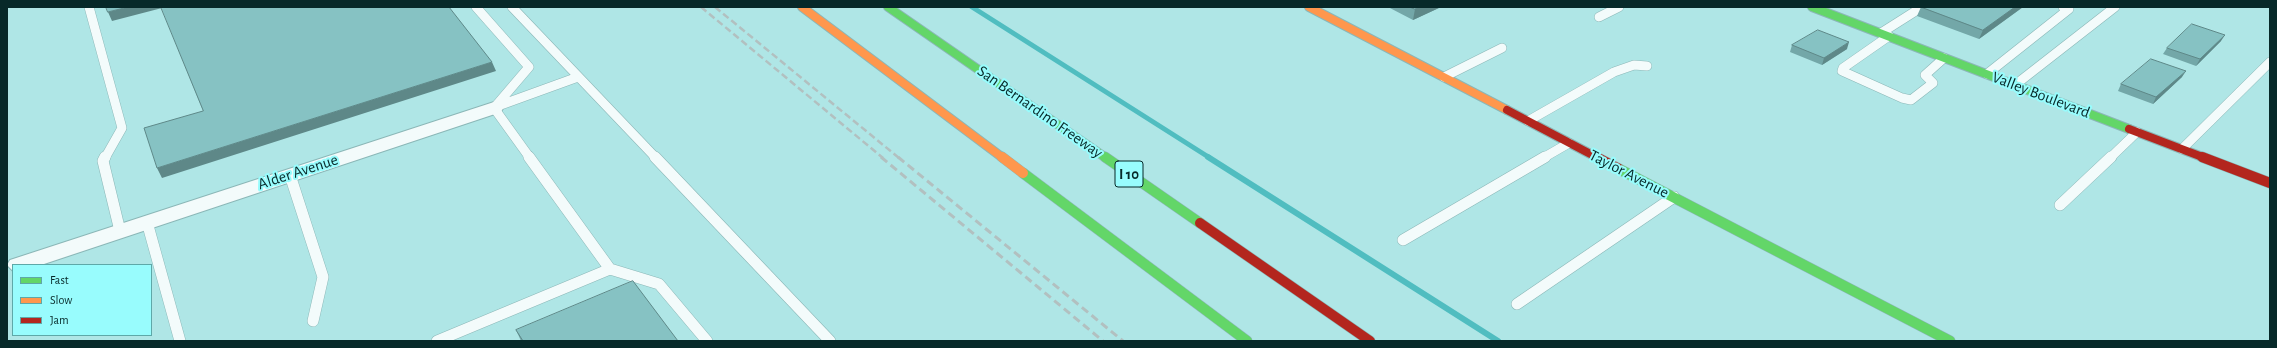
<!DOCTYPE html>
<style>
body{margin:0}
#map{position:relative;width:2277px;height:348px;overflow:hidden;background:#afe6e6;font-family:"Alegreya Sans",sans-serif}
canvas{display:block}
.frame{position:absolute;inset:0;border:8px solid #072929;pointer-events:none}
.legend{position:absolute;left:12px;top:264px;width:140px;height:72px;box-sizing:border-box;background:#98fcfd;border:1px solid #5ea8a8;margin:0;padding:5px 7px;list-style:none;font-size:12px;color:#072929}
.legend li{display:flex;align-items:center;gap:8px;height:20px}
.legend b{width:20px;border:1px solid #5ea8a8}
</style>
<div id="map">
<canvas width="2277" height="348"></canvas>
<div class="frame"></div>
<ul class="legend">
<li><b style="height:5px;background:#63d668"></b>Fast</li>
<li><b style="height:5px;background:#ff974d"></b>Slow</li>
<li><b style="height:5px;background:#b3261e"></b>Jam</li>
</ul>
</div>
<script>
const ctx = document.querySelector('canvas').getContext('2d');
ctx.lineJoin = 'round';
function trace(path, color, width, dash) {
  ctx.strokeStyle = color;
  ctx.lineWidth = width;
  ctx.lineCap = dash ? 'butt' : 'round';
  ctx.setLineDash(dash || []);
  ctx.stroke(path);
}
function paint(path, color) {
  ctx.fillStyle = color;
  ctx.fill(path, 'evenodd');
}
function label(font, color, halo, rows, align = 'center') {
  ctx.font = font + ' "Alegreya Sans",sans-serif';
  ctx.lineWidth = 4;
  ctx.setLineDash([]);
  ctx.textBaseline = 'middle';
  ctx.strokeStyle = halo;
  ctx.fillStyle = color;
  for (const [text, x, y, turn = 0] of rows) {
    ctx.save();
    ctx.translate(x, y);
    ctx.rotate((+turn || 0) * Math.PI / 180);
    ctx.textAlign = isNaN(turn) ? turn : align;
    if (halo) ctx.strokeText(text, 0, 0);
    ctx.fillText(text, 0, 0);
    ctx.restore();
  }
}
trace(new Path2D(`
 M972 7 1210 158`), '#50bdc0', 5);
trace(new Path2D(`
 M1208 157 1498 341`), '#50bdc0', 6);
const laneFar1 = new Path2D(`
 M89 7 122 128 105 158
 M476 7 529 67 494 108
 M512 7 656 158
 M1599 17 1619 7
 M1881 33 1922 7
 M1889 36 1843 68 1842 71 1902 98 1911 100 1933 83 1925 75 1944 58
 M1987 74 2069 9 2063 7
 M1444 77 1502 48
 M2015 85 2115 7
 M498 106 578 77
 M494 108 530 158
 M1528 121 1614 72 1634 65 1647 66
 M2182 149 2270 62
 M1543 158 1569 143
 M2110 158 2137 132`);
const lane = new Path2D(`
 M105 157 103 161 120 231
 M529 157 610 269 659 284 707 341
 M655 157 830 341
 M290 175 323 277 313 321
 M2060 205 2111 157
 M147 222 180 341
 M1403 240 1545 157
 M1517 304 1674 197
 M437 341 610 269`);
const street = new Path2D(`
 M494 102 501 104 503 108 501 112 41 265H13V271L7 265 10 260Z`);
const fastFar1 = new Path2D(`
 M888 7 1106 158
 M1812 7 2129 129`);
const fast = new Path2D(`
 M1105 157 1200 223
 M1619 169 1950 341
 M1023 173 1247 341`);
const slowFar1 = new Path2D(`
 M802 7 1003 158
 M1309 7 1507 110`);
const slow = new Path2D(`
 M1002 157 1023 173`);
const jamFar1 = new Path2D(`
 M1507 110 1598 158
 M2129 129 2205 158`);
const jam = new Path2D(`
 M1596 157 1619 169
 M2202 157 2270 183
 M1200 223 1370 341`);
trace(laneFar1, '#8bb7b7', 10);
trace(lane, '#8bb7b7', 12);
trace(street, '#8bb7b7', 2);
trace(fastFar1, '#8bb7b7', 10);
trace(fast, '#8bb7b7', 11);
trace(slowFar1, '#8bb7b7', 10);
trace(slow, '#8bb7b7', 11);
trace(jamFar1, '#8bb7b7', 10);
trace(jam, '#8bb7b7', 11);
trace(laneFar1, '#f3fbfb', 9);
trace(lane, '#f3fbfb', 11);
paint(street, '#f3fbfb');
trace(fastFar1, '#63d668', 8);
trace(fast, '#63d668', 10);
trace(slowFar1, '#ff974d', 8);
trace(slow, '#ff974d', 10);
trace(jamFar1, '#b3261e', 8);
trace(jam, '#b3261e', 10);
trace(new Path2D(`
 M701 7 883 158
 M715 7 899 158`), '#b2c0c0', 2.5, [7, 3.5]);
trace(new Path2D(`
 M881 157 1103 341
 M898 157 1123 341`), '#b2c0c0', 3, [8, 4.5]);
paint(new Path2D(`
 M1388 7H1441L1413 20Z
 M1921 7H2023L1979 39 1917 16Z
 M2221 41 2196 66 2163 54 2167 48Z
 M1792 45 1847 49 1822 65 1790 52Z
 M2182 77 2153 104 2118 91 2121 84Z
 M516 330 678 341H521Z`), '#73a7a8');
paint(new Path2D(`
 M128 7H162V8L112 21 108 12Z
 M1420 7H1441L1413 20 1415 9Z
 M2015 7H2023L1979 39 1983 30Z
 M2225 35 2221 41 2196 66 2200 59Z
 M1849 42 1847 49 1822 65 1824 58Z
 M492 62 496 71 162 178 157 168Z
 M2186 71 2182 77 2153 104 2156 97Z`), '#5e8888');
const building = new Path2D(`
 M106 7H128L108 12Z
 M161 7H449L492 62 157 168 144 128 203 111Z
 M1410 7H1420L1415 9Z
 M1921 7H2015L1983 30Z
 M2192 24 2225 35 2200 59 2167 48Z
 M1818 30 1849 42 1824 58 1792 45Z
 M2151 59 2186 71 2156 97 2121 84Z
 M633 281 678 341H523L516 330Z`);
paint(building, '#86c2c3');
trace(building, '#5e8888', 1);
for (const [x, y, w] of [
 [1129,174,28]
]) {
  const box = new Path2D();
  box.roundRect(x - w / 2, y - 13, w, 26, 3);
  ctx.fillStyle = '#98fcfd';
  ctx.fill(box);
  trace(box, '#072929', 1);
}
label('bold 15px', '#072929', null, [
 ["I 10",1129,174]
]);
label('16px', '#072929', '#98fcfd', [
 ["Valley Boulevard",2041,95,21],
 ["San Bernardino Freeway",1040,112,35],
 ["Alder Avenue",298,172,-18],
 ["Taylor Avenue",1629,174,27]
]);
</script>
